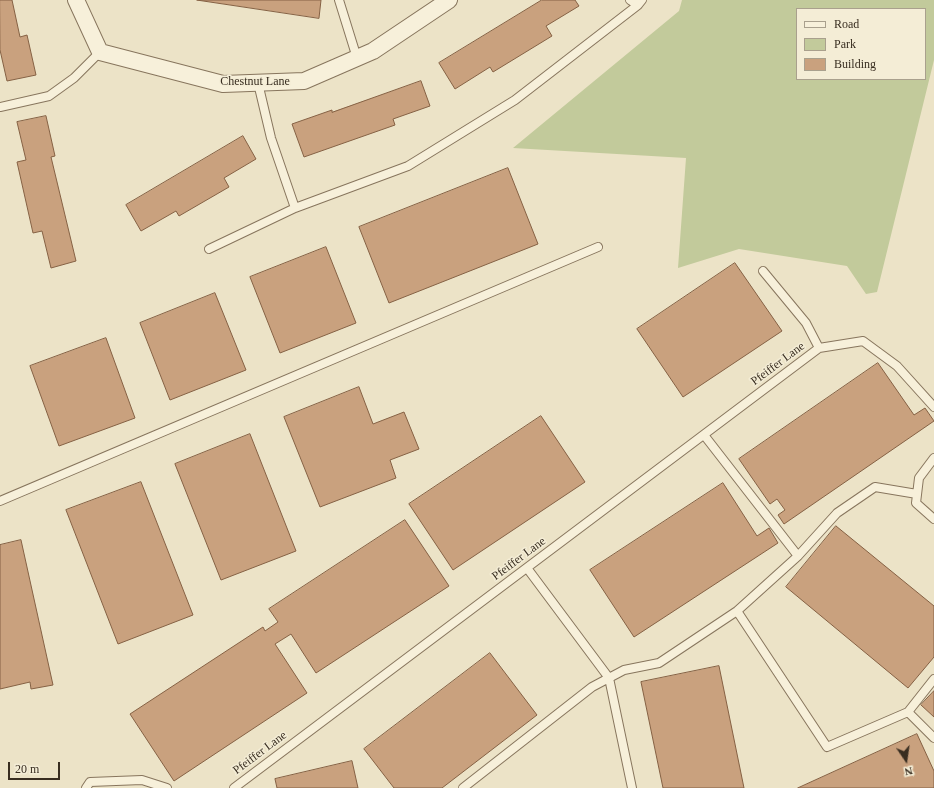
<!DOCTYPE html>
<style>
body{margin:0}
#map{position:relative;width:934px;height:788px;overflow:hidden;background:#ece3c7;font-family:"Times New Roman",serif}
canvas{display:block}
.legend{position:absolute;left:796px;top:8px;width:130px;height:72px;box-sizing:border-box;background:#f4edd6;border:1px solid #a9a08d;margin:0;padding:5px 7px;list-style:none;font-size:12px;color:#382d20}
.legend li{display:flex;align-items:center;gap:8px;height:20px}
.legend b{width:20px;border:1px solid #a9a08d}
.north{position:absolute;left:886px;top:740px;width:40px;height:40px;-webkit-text-stroke:3px #f4edd6;paint-order:stroke;rotate:167deg;font-size:11px;font-weight:700;line-height:16px;text-align:center;color:#382d20}
.north::after{content:'';display:block;margin:auto;width:14px;height:18px;background:#382d20;clip-path:polygon(50% 0,100% 100%,50% 72%,0 100%)}
.scale{position:absolute;left:8px;top:762px;width:52px;height:18px;box-sizing:border-box;border:2px solid #382d20;border-top:0;padding-left:5px;font-size:12px;line-height:14px;white-space:nowrap;color:#382d20;-webkit-text-stroke:3px #f4edd6;paint-order:stroke}
</style>
<div id="map">
<canvas width="934" height="788"></canvas>
<ul class="legend">
<li><b style="height:5px;background:#f7f0da"></b>Road</li>
<li><b style="height:11px;background:#c2ca9b"></b>Park</li>
<li><b style="height:11px;background:#c9a17e"></b>Building</li>
</ul>
<div class="north">N</div>
<div class="scale">20 m</div>
</div>
<script>
const ctx = document.querySelector('canvas').getContext('2d');
ctx.lineJoin = 'round';
function paint(path, color) {
  ctx.fillStyle = color;
  ctx.fill(path, 'evenodd');
}
function trace(path, color, width, dash) {
  ctx.strokeStyle = color;
  ctx.lineWidth = width;
  ctx.lineCap = dash ? 'butt' : 'round';
  ctx.setLineDash(dash || []);
  ctx.stroke(path);
}
function label(font, color, halo, rows, align = 'center') {
  ctx.font = font + ' "Times New Roman",serif';
  ctx.lineWidth = 3;
  ctx.setLineDash([]);
  ctx.textBaseline = 'middle';
  ctx.strokeStyle = halo;
  ctx.fillStyle = color;
  for (const [text, x, y, turn = 0] of rows) {
    ctx.save();
    ctx.translate(x, y);
    ctx.rotate((+turn || 0) * Math.PI / 180);
    ctx.textAlign = isNaN(turn) ? turn : align;
    if (halo) ctx.strokeText(text, 0, 0);
    ctx.fillText(text, 0, 0);
    ctx.restore();
  }
}
paint(new Path2D(`
 M682 0H934V60L877 292 866 294 847 266 739 249 678 268 686 158 513 148 679 11ZM797 9H925V79H797Z`), '#c2ca9b');
const building = new Path2D(`
 M0 0H12L20 37 27 35 36 75 7 81 0 50Z
 M197 0H321L319 18Z
 M542 0H575L579 6 546 26 552 36 493 72 490 67 455 89 439 63Z
 M421 81 430 106 393 119 395 125 304 157 292 124 332 110V112Z
 M46 116 55 156 51 157 76 261 51 268 42 231 33 233 17 162 26 160 17 122Z
 M243 136 256 159 224 178 229 187 179 216 176 211 141 231 126 205Z
 M508 168 538 244 389 303 359 227Z
 M326 247 356 323 280 353 250 277Z
 M735 263 782 331 683 397 637 329Z
 M215 293 246 370 170 400 140 323Z
 M106 338 135 418 59 446 30 366Z
 M878 363 914 415 925 408 934 421 784 524 778 515 785 510 777 499 770 504 739 459Z
 M359 387 373 424 404 412 419 449 390 460 396 478 320 507 284 417Z
 M541 416 585 482 453 570 409 504Z
 M250 434 296 551 221 580 175 464Z
 M141 482 193 615 118 644 66 510Z
 M723 483 757 536 769 528 778 543 634 637 590 570Z
 M405 520 449 586 316 673 291 634 275 644 307 693 174 781 130 714 263 627 265 631 278 622 269 609Z
 M836 526 934 606V657L908 688 786 587Z
 M21 540 53 685 31 689 30 682 0 689V545Z
 M490 653 537 715 442 788H394L364 749Z
 M719 666 744 788H663L641 682Z
 M934 691V717L921 705Z
 M917 734 934 771V788H798Z
 M352 761 358 788H277L275 779Z`);
paint(building, '#c9a17e');
trace(building, '#856144', 1);
const lane = new Path2D(`
 M339 0 357 58
 M630 0 638 5
 M258 83 271 138 295 208
 M0 107 49 96 74 78 100 52
 M209 249 295 208 408 166 515 100 638 5 642 0
 M763 271 806 323 819 348
 M704 435 798 556
 M934 458 919 478 916 503 934 519
 M0 501 598 247
 M527 568 609 678 632 788
 M737 611 827 747 908 712 934 738
 M908 712 934 679
 M86 788 90 782 142 780 167 788
 M234 788 819 348 863 341 897 366 934 407
 M463 788 592 687 624 670 659 663 737 611 798 556 837 513 875 487 917 494`);
const street = new Path2D(`
 M76 0 100 52 223 84 304 81 373 51 449 0`);
trace(lane, '#87755d', 10);
trace(street, '#87755d', 18);
trace(lane, '#f7f0da', 8);
trace(street, '#f7f0da', 16);
label('12px', '#382d20', '#f4edd6', [
 ["Chestnut Lane",255,82],
 ["Pfeiffer Lane",778,364,-37],
 ["Pfeiffer Lane",519,559,-37],
 ["Pfeiffer Lane",260,753,-37]
]);
</script>
